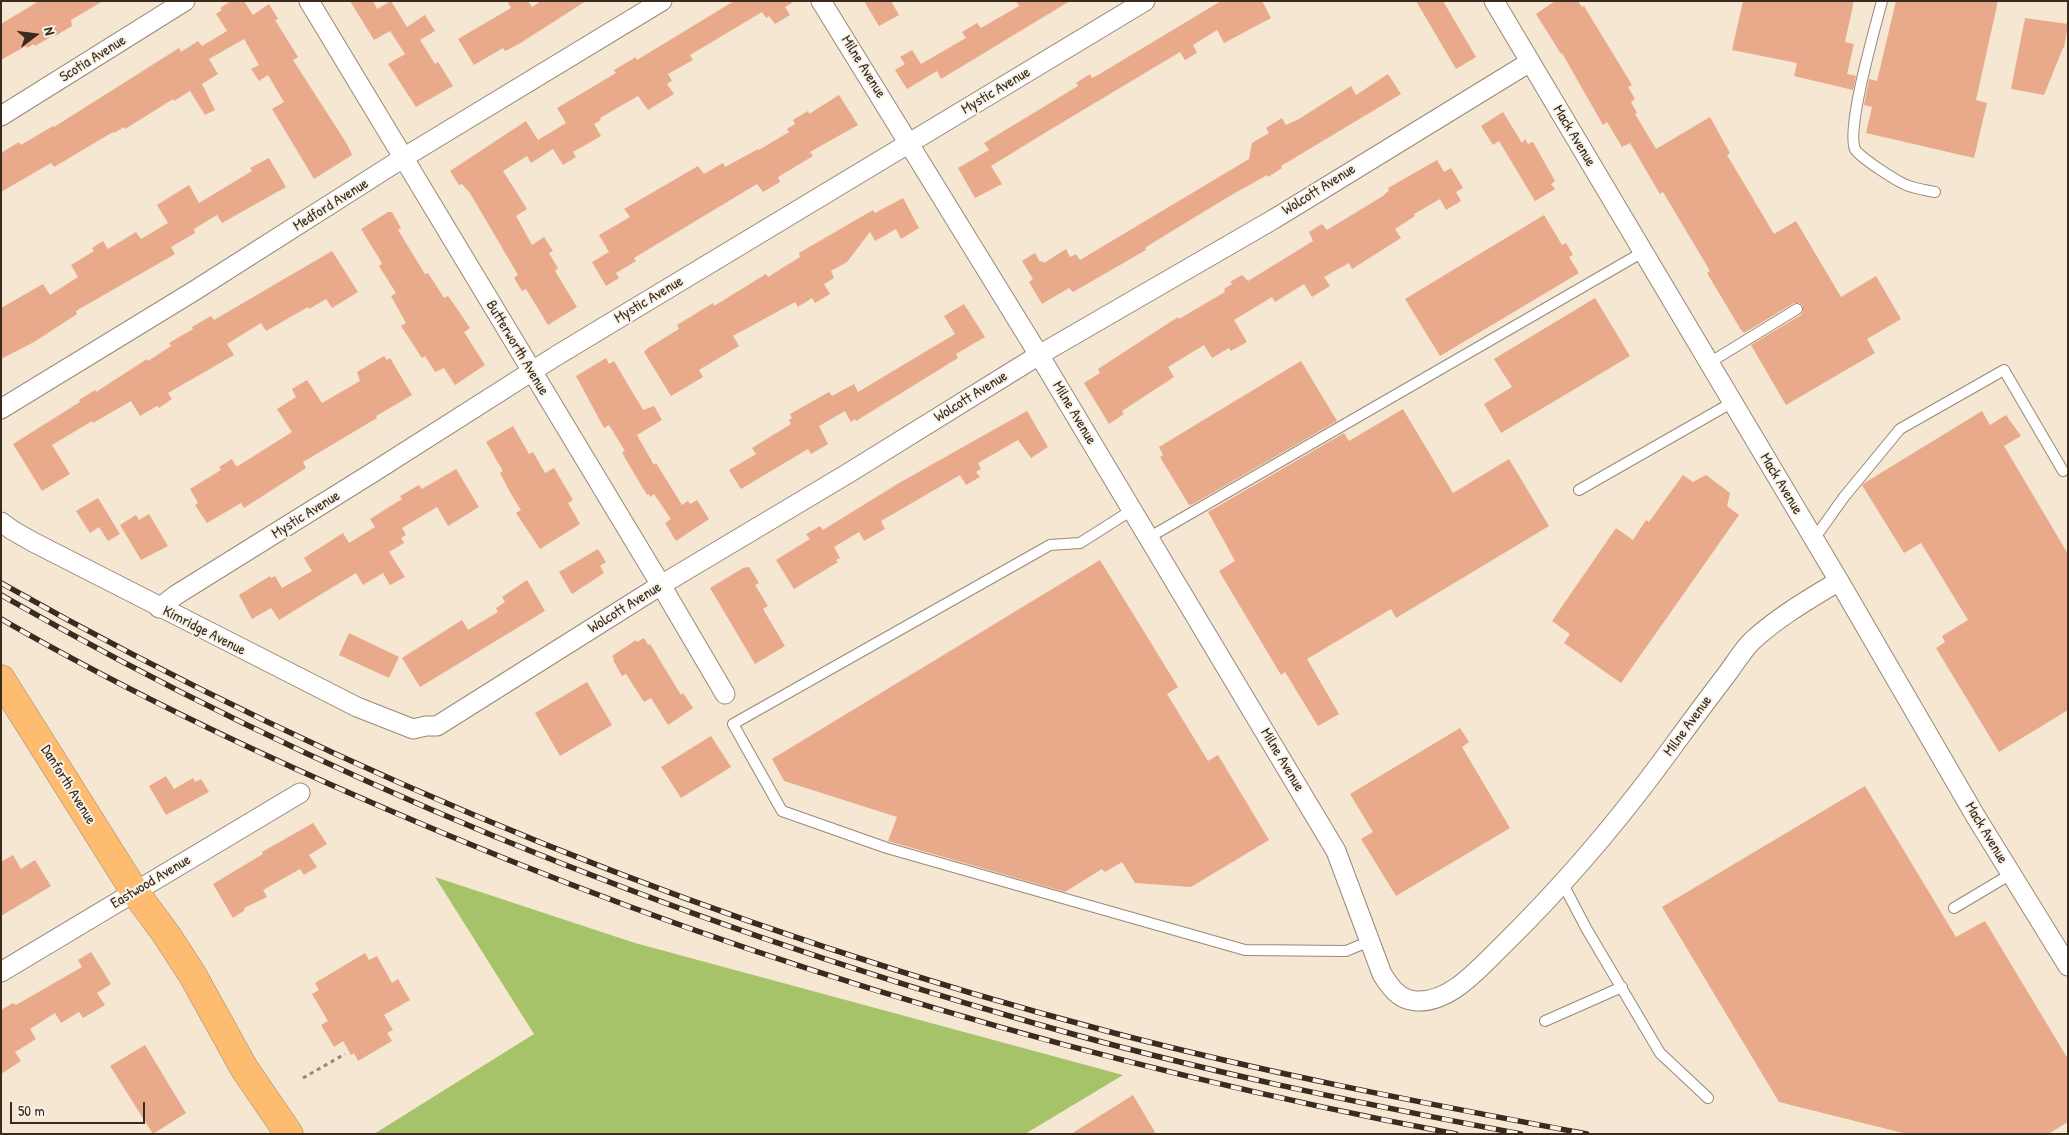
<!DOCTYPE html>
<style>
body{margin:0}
#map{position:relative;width:2069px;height:1135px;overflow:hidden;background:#f5e7d2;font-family:"Patrick Hand",sans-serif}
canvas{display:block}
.frame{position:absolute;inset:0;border:2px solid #3b2a1e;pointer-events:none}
.north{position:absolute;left:10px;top:10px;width:50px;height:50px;-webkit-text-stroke:4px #f7f3e8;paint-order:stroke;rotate:75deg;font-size:14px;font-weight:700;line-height:20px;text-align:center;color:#3b2a1e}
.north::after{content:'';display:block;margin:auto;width:18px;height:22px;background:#3b2a1e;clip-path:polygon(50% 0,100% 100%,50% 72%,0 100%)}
.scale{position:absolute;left:10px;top:1102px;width:135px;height:22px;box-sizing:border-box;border:2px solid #3b2a1e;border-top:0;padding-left:6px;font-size:15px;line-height:18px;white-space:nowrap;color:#3b2a1e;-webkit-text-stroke:4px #f7f3e8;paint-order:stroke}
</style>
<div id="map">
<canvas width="2069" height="1135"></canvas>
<div class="frame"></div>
<div class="north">N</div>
<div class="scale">50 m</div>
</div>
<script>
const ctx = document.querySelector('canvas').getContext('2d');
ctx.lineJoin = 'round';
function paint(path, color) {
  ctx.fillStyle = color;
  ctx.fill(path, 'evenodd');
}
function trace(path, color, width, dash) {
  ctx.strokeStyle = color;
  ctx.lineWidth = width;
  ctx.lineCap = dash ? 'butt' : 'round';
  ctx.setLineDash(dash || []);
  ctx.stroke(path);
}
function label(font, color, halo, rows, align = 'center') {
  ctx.font = font + ' "Patrick Hand",sans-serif';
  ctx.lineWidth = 4;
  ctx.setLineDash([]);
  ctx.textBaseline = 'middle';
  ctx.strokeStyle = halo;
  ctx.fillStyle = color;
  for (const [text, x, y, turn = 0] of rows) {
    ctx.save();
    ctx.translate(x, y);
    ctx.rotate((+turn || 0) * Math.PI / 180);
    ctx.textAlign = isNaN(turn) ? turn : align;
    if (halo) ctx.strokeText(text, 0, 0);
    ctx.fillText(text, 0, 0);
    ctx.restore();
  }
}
paint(new Path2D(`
 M435 877 635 943 1123 1075 1025 1134H374L534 1034Z`), '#a6c36a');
paint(new Path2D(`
 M39 1H103L71 20 72 26 55 36 54 35 35 46 34 44 27 48 26 46 1 60V24Z
 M231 1H244L253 15 269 4 278 19 275 20 298 57 293 60 347 144 352 155 314 179 272 109 284 102 268 75 259 81 251 69 259 65 244 39 209 59 218 74 202 84 215 110 205 115 190 91 174 101 173 99 125 129 124 127 114 133 113 132 54 167 51 163 1 192V153L19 142 21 145 53 126 54 127 179 48 181 52 198 41 202 46 227 31 216 14 222 10 220 8Z
 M350 1H373L377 9 391 1 407 27 425 15 435 31 420 40 435 64 438 62 453 86 416 107 388 64 405 54 390 31 374 40Z
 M507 1H528L532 7 541 1H586L519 44 505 51 503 48 474 65 458 39 511 8Z
 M734 1H795L785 7 790 15 775 24 769 16 766 18 762 12 690 55 693 60 668 74 672 81 667 84 674 94 648 110 638 96 600 118 601 120 594 124 601 136 573 152 576 157 563 165 553 149 531 163 527 156 503 171 527 209 516 216 532 245 544 237 553 251 549 253 558 268 555 271 577 307 548 325 526 289 522 291 514 278 518 275 470 193 462 184 459 185 450 171 526 121 538 140 566 123 557 108 616 73 614 70 636 57 637 60Z
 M864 1H891L899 15 879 26Z
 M1016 1H1070L941 79 937 71 907 89 895 70 905 64 900 57 912 50 921 64 966 38 962 32 977 23 981 28 1019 6Z
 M1221 1H1262L1271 18 1224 43 1217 30 1193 45 1197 53 1185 60 1180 52 1048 131 991 166 1002 184 975 198 958 168 989 150 984 143 1078 86 1076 83 1090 74 1092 78 1098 75Z
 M1416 1H1443L1476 57 1456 69Z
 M1555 1H1578L1582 7 1584 6 1632 85 1628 87 1635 99 1631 102 1637 113 1635 114 1656 149 1710 117 1730 153 1727 155 1774 234 1796 221 1841 297 1876 276 1901 319 1867 339 1875 353 1786 405 1751 345 1801 315 1803 312V306L1800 303H1794L1744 333 1741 330 1707 273 1710 271 1663 192 1660 194 1630 143 1622 147 1607 122 1603 125 1562 53 1561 54 1536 14Z
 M1743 1H1854L1845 42 1854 44 1847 74 1856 76 1853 90 1794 76 1797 63 1732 50Z
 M1896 1H1998L1976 100 1987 103 1974 158 1866 133 1872 107 1864 105 1869 79 1877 81Z
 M2025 18 2068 24 2064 48H2063L2044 95 2011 89Z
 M1388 74 1401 94 1281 166 1282 168 1268 177 1267 175 1228 197 1154 242 1145 248 1146 250 1073 292 1069 288 1042 304 1029 282 1033 279 1022 261 1035 253 1040 262 1042 261 1044 263 1066 249 1070 257 1076 254 1080 260 1249 159 1252 143 1269 133 1266 128 1282 118 1286 125 1299 119 1351 86 1356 95Z
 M839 95 858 125 810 152 813 156 778 177 780 182 763 192 757 184 634 258 636 261 616 273 619 278 606 286 592 262 609 252 599 235 630 217 624 209 698 166 704 174 723 163 725 167 758 149 759 150 789 132 787 129 795 124 793 120 808 111 809 114Z
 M1503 112 1522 143 1525 139 1528 144 1533 142 1555 181 1551 184 1555 189 1535 201 1499 141 1493 145 1481 126Z
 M269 158 286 187 222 223 217 215 194 229 195 233 171 247 175 254 76 311 77 314 34 342 1 359V308L43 284 50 295 78 277 71 265 94 251 92 248 103 241 108 249 136 232 141 239 168 223 157 205 189 185 199 203 252 171 250 168Z
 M1437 160 1444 172 1451 168 1463 188 1456 192 1461 201 1446 210 1440 199 1414 214 1415 216 1395 229 1401 238 1352 269 1349 263 1324 277 1330 286 1312 297 1304 284 1275 302 1272 297 1234 320 1247 342 1231 351 1229 348 1212 358 1204 345 1168 367 1174 377 1122 411 1124 414 1109 424 1084 383 1100 373 1098 369 1178 317 1179 319 1225 292 1224 289 1232 284 1230 282 1242 275 1248 281 1313 241 1309 232 1322 224 1327 230 1383 196 1389 190 1388 188Z
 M903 198 919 228 901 239 896 229 875 241 870 232 847 262 831 271 834 278 824 284 830 294 815 303 812 298 798 307 795 302 733 336 739 346 699 370 703 377 671 396 644 352 648 348 679 329 677 325 713 303 714 306 766 274 768 277 800 257 799 253 873 210 875 213Z
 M388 212H392L401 228 398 230 425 274 428 273 444 298 448 296 460 313 470 328 464 332 485 365 455 385 444 368 435 372 425 356 422 358 401 326 406 323 391 296 396 293 379 266 382 263 361 229Z
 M1544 215 1562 245 1566 243 1573 255 1569 257 1579 273 1440 356 1405 299Z
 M332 251 358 292 332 308 326 299 309 309 308 307 266 331 261 323 227 344 234 355 168 393 172 399 159 408 157 406 140 416 131 401 93 423 92 421 52 445 70 474 42 491 13 444 80 402 79 400 95 390 96 392 147 359 148 361 171 346 169 343 193 329 192 327 211 316 214 320Z
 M1595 298 1630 356 1501 433 1484 404 1512 387 1494 359Z
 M964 304 985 337 956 354 958 358 856 421 855 419 851 422 845 411 819 426 828 444 811 454 808 449 741 489 729 470 756 454 752 448 791 424 789 420 792 418 790 414 829 392 832 396 854 384 858 392 955 334 944 316Z
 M384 356 387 360 390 358 412 395 376 416 377 418 303 462 306 468 258 499 244 508 241 503 207 523 195 505 198 503 190 489 221 470 219 467 232 459 236 466H238L292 432 277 409 296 397 292 389 307 380 322 403 360 381 357 372Z
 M606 358 609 364 614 361 643 410 654 406 662 420 637 435 654 465 656 463 682 505 688 501 690 504 697 500 709 519 676 541 665 523 671 519 654 494 650 497 649 494 647 495 625 458 622 452 625 451 609 425 604 428 576 376Z
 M1301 361 1337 421 1193 504 1189 505 1160 457 1163 455 1159 447Z
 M1403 409 1453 493 1509 459 1549 526 1396 618 1391 609 1307 659 1339 714 1318 726 1285 672 1281 675 1219 571 1235 561 1208 512 1344 433 1349 441Z
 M1027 411 1048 447 1031 458 1018 440 978 463 981 469 976 472 980 477 966 485 960 475 881 521 885 529 864 541 859 532 834 547 840 558 836 560 838 562 794 589 776 560 810 539 806 534 820 526 823 530 899 483Z
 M1982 411 1990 425 2006 415 2021 436 2004 446 2068 554V710L1999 752 1936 648 1945 642 1942 636 1968 620 1921 543 1904 553 1862 485 1866 482Z
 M513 426 529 454 533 452 545 473 554 468 573 500 568 503 580 524 540 549 516 513 521 510 511 494 500 473 503 471 486 442Z
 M456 469 479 507 448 526 437 507 402 528 406 535 401 538 404 543 389 552 405 577 390 585 383 573 363 585 356 573 279 620 271 608 252 619 239 595 270 576 271 578 275 576 282 588 312 571 304 558 343 533 349 543 375 527 370 519 402 499 400 496 419 485 422 489Z
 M1683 475 1693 482 1706 475 1730 493 1727 506 1739 515 1621 683 1564 643 1570 634 1552 621 1616 528 1633 540 1646 520 1649 522Z
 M98 498 120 534 108 541 99 527 90 533 76 511Z
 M149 514 168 546 141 560 120 525 136 515 139 520Z
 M598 549 606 562 600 566 604 573 572 594 559 572Z
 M1100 560 1178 687 1167 694 1208 761 1218 755 1269 840 1191 887 1135 883 1122 862 1105 872 1102 869 1065 892 888 841 897 817 784 781 772 759Z
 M749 567 759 583 755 585 768 606 763 609 785 646 755 664 710 588 743 568Z
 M527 580 545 611 420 687 402 658 462 620 468 630 498 612 496 608 505 602 502 597Z
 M349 633 399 657 389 678 339 655Z
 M644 638 648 645 650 644 681 695 683 693 693 708 668 725 651 698 644 702 626 674 622 676 613 660 614 659 612 656 636 640 637 642Z
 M587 682 612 725 560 756 535 713Z
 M1460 728 1469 742 1462 747 1510 828 1396 896 1361 839 1373 832 1350 794Z
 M711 736 731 767 681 798 661 767Z
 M166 776 174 789 193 778 195 782 201 779 209 792 166 815 149 786Z
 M1865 786 1956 937 1985 921 2068 1059V1122L2048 1134H1907L1779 1102 1662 907Z
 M313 823 327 844 309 855 317 867 304 875 300 869 263 890 267 897 244 908 245 910 233 918 213 884 263 854 262 852Z
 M13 855 21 869 35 860 51 886 1 916V862Z
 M91 952 111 984 97 993 105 1005 83 1018 79 1012 61 1023 55 1013 30 1029 36 1039 15 1052 21 1061 1 1074V1010L13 1003 16 1005 82 967 78 960Z
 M365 953 369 960 377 956 392 983 398 979 410 1000 384 1015 393 1030 387 1033 392 1041 358 1061 354 1053 351 1055 343 1041 334 1047 321 1025 328 1021 312 994 319 990 315 983Z
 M145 1045 186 1113 153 1134 110 1066Z
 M1133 1095 1156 1134H1071Z`), '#e9a98b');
const lane = new Path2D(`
 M1882 1C1875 28 1846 128 1855 149 1859 157 1899 183 1909 186 1917 189 1926 190 1935 192
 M1709 363 1797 309
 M1579 490 1733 402
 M1132 510 1080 543 1050 545 733 724 782 811 887 848 1245 950 1346 951 1370 941
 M1148 538 1643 252
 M1814 539 1844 497 1900 429 2004 370 2063 471
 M1563 884 1586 928 1660 1053 1708 1098
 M1954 908 2011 874
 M1545 1021 1622 987`);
const street = new Path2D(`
 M309 1 661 585 725 694
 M821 1 1047 368 1336 851 1382 974C1390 987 1399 1000 1416 1001 1451 1003 1480 967 1503 945 1559 890 1610 831 1657 768 1680 737 1703 705 1727 674 1735 663 1743 650 1752 641 1778 617 1809 599 1839 581
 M1494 1 1839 581 1976 817 2068 966
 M1 116 185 1
 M1 409 194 291 403 158 662 1
 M1 522 12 530 33 542 357 707 413 729 426 726H437L661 585 847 474 1039 355 1274 219 1530 62
 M159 608 176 595 372 473 556 356 1145 1
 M1 972 300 793`);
const primary = new Path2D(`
 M1 679 135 892 166 934 192 974 244 1068 289 1134`);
trace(lane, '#988878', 12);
trace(street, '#988878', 21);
trace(primary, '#988878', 29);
trace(new Path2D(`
 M303 1078 345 1054`), '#988878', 3, [4, 4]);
trace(lane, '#fff', 10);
trace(street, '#fff', 19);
trace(primary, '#febc70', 28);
const rail = new Path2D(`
 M1 583C350 780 727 931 1114 1033 1270 1074 1429 1104 1587 1134
 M1 595C326 781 677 922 1037 1024 1196 1070 1358 1103 1521 1134
 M1 619C145 702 296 772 450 836 776 972 1108 1068 1456 1134`);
trace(rail, '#3b2a1e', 5.5);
trace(rail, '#f7f3e8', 4, [11]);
label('15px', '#3b2a1e', '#f7f3e8', [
 ["Scotia Avenue",93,59,-32],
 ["Milne Avenue",863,67,58],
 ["Mystic Avenue",996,91,-31],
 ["Mack Avenue",1574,136,59],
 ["Wolcott Avenue",1319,190,-32],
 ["Medford Avenue",331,205,-32],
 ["Mystic Avenue",649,300,-31],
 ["Butterworth Avenue",517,348,59],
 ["Wolcott Avenue",971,397,-32],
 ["Milne Avenue",1074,413,59],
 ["Mack Avenue",1781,484,59],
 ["Mystic Avenue",306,515,-32],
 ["Wolcott Avenue",625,608,-32],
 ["Kimridge Avenue",204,631,27],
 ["Milne Avenue",1688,726,-54],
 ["Milne Avenue",1282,760,59],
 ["Danforth Avenue",68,785,58],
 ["Mack Avenue",1986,833,59],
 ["Eastwood Avenue",151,882,-31]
]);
</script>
